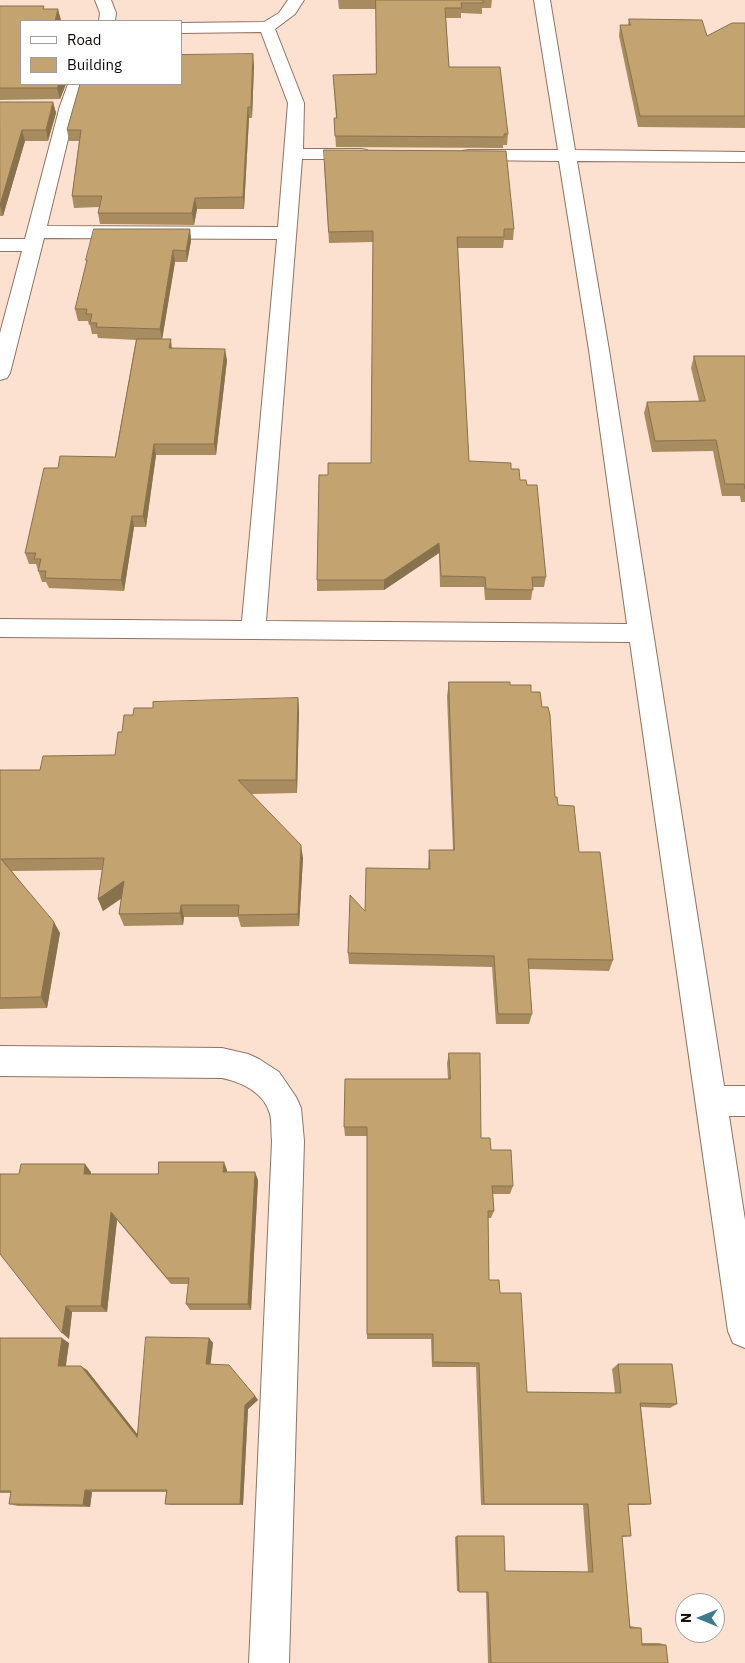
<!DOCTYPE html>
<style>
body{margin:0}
#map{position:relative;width:745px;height:1663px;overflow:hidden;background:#fce1d1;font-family:"IBM Plex Sans",sans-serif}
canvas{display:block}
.legend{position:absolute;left:20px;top:20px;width:162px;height:65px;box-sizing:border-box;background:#fff;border:1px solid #a19d9b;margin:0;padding:6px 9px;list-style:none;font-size:15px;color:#130904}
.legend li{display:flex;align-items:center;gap:10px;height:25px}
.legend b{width:25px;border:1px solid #a19d9b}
.north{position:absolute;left:675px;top:1593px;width:50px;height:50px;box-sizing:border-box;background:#fff;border:1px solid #a19d9b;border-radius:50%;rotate:270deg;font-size:14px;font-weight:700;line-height:20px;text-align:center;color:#130904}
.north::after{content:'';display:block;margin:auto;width:18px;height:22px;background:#3e7b91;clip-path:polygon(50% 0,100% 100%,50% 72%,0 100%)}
</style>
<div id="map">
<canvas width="745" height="1663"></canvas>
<ul class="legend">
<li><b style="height:6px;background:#fff"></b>Road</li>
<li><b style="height:14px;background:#c3a36f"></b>Building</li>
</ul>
<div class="north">N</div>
</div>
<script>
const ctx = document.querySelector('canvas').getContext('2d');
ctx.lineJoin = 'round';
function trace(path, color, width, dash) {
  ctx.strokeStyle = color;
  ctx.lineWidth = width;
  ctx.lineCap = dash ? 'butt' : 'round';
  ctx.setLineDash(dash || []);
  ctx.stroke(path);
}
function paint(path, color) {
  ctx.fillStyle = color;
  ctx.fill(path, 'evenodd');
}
const minor = new Path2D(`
 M95 0H111L116 13 115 21H99L100 13Z
 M288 0H304L295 14 275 29 304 103 303 149H361L367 150 370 154 367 158 361 159H302L266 621 627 624 589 350 559 161 469 160 463 159 460 155 463 151 469 150H558L534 0H550L575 150 745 152V162L577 161 609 350 724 1086H745V1116H729L745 1220V1348L733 1343 728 1331 630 642 0 637V619L242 621 277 239 44 238 10 373 7 378 0 380V333L22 251H0V239H25L60 106 68 84H84L76 106 47 226 278 227 288 103 261 32 181 33V23L264 22 279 13Z
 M0 1046 222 1048 248 1054 259 1059 279 1072 296 1097 301 1108 304 1141 289 1663H249L272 1141C271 1132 272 1122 270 1114 264 1092 241 1082 222 1078L0 1076Z`);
trace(minor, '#907362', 2);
paint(minor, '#fff');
paint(new Path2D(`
 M338 0H492L491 8H482V14L461 13V18H446L449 67 508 134 507 145H503V148L336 147 334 118H336L333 75 376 74V9H339Z
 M0 6 44 9 61 20 60 21H21V84H66L60 99 0 100Z
 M629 19 707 36 745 23V128L638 127 619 36 620 25H628Z
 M254 65 252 118H249L244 209H197L194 225 100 224 98 213 99 207 74 208 72 196 79 141H69L67 130Z
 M0 102H53L56 113 48 141H25L3 216H0Z
 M324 161 514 229 513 240H504L503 248H458L469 461 511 469 520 480 527 485 546 577 544 587H533L531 600H485L484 587H440L439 553 384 590 317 591V580L328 475 371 463 373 242 329 243Z
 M190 229 191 241 187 262H175L162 339 172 348 227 360 216 455H156L146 527H134L124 591 49 588 46 582H42L36 564H29L25 553 58 468 115 457 136 340 98 338 97 334H92L90 325H89L88 321H78L75 309 86 264V260Z
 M694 356H745V502H741L740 496H722L713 451 652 452 644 413 647 402 699 401 691 368Z
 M449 682 510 685 531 692 542 707 555 797 558 805 579 852 613 960 609 971 529 969 532 1014 529 1024H496L492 967 349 964 348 953 365 911 428 869 429 850H453L447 696Z
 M298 698 299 712 297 793 251 794 303 858 299 926 241 927 238 917H184L183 925 124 926 119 914 121 898 103 911 98 899 102 870 12 871 60 933 47 1008 0 1009V770H40L115 755 122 732 133 715 153 708Z
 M449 1053 481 1138 491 1150 513 1186 510 1194H493L494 1211 491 1218H488L489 1280 500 1293 527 1392 615 1393 612 1369 618 1364 677 1404 670 1408 641 1407 651 1504 645 1505H628L631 1536 622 1537 630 1626 641 1628 642 1643H659L666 1645 668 1663H488L486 1592 457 1591 455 1537 457 1536 505 1571 588 1572 583 1505H481L476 1367H432L431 1339H367V1136H345L344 1127 448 1079 447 1063Z
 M227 1170V1172L258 1180 251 1310H190L186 1304 188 1284H171L117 1220 107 1312H72L69 1339 0 1254 91 1172V1174H158Z
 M0 1338 69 1343 66 1366 87 1370 137 1434 209 1338 213 1343 210 1364 255 1396 258 1400 248 1409 243 1505H170L165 1504 166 1492H92L90 1507 18 1506 9 1504 11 1493H0Z`), '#a88c5f');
paint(new Path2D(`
 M58 9 61 20 60 21H55Z
 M253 54 254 65 252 118 251 107Z
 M59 84H66L60 99 57 88Z
 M53 102 56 113 48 141 46 130Z
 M248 107 249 118 244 209 243 197Z
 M22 130 25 141 3 216 0 205Z
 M195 198 197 209 194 225 192 213Z
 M190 229 191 241 187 262 186 251Z
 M173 250 175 262 162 340 160 329Z
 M171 339 172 351 169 348Z
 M225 349 227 360 216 455 214 444Z
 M154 444 156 455 146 527 143 516Z
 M132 516 134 527 124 591 121 580Z
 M439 543V553L384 590V580Z
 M298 698 299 712 297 793 296 780Z
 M301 845 303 858 299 926 298 914Z
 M124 881 128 894 103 911 98 899Z
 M181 905 184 917 183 925 180 913Z
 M54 922 60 933 47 1008 41 997Z
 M224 1162 227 1170 226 1180 223 1172Z
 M85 1164 91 1172 90 1182 84 1174Z
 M255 1172 258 1180 251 1310 248 1304Z
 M111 1212 117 1220 107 1312 101 1306Z
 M66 1306 72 1312 69 1339 62 1333Z
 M62 1338 69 1343 65 1370 58 1366Z
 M209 1338 213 1343 210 1369 206 1364Z
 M81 1366 87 1370 142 1440 137 1437Z
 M255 1396 258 1400 248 1409 243 1505 240 1504 245 1405Z
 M85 1490 92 1492 90 1507 83 1505Z`), '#88724e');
const building = new Path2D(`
 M376 0H483V3H461L462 8H445L449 67H500L508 134H504V137L335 136 334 118H337L333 75 376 74Z
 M0 6H44L43 9H58L55 21H21V84H59L57 88H0Z
 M629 19 702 20 707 36 732 23H745V116H640L620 25H630Z
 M253 54 251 107H248L243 197 195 198 192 213H98L102 196H72L81 130H67L80 84H181V55Z
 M0 102H53L46 130H22L0 205Z
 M324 150 506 151 514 229H504V237H457L469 461 511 463V469H519L520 480H526L527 485H537L546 577H532L533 590 486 589 485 577 441 576 439 543 384 580H317L319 475H328V463H371L373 231 329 232Z
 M94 229H190L186 251 173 250 160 329 96 327 97 323H90L92 314H86L87 309H75L87 260H86Z
 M137 339H171L169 348 225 349 214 444H154L143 516H132L121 580 45 578 46 571H38L41 559H34L36 553H25L44 468H58L60 456 115 457Z
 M694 356H745V489L744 484H725L716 440 655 441 647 402 705 401Z
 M449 682H510V685H531V692H540L542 707H548L550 715 555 797H557L558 805 574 806 579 852H600L613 960 528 959 532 1014H498L494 956 348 953 350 895 365 911 366 868 430 869 429 850H454Z
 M298 698 296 780H238L301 845 298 914 238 915 239 905H181L180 913 119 914 124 881 98 899 104 858 1 859 54 922 41 997 0 998V770H40L43 756 115 755 118 732H122L124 715H133L134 708H153V702Z
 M449 1053H480L481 1138H490L491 1150H511L513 1186H492L494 1211H488L489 1280H499L500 1293H521L527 1392 621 1393 618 1364H672L677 1404 640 1403 651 1504H628L631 1536H622L630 1628H641L642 1645H666L668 1663H491L488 1592H459L457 1536H504L505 1571 593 1572 588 1504H484L479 1363 433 1362V1334H367V1127H344L345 1079H450Z
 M159 1162H224L223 1172H255L248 1304H186L189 1278H167L111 1212 101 1306H66L62 1333 0 1254V1174H19L21 1164H85L84 1174H158Z
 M146 1337 209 1338 206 1364 229 1365 255 1396 245 1405 240 1504H165L167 1490H85L83 1505 9 1504 11 1491H0V1338H62L58 1366H81L137 1437Z`);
paint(building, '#c3a36f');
trace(building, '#88724e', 1);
</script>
